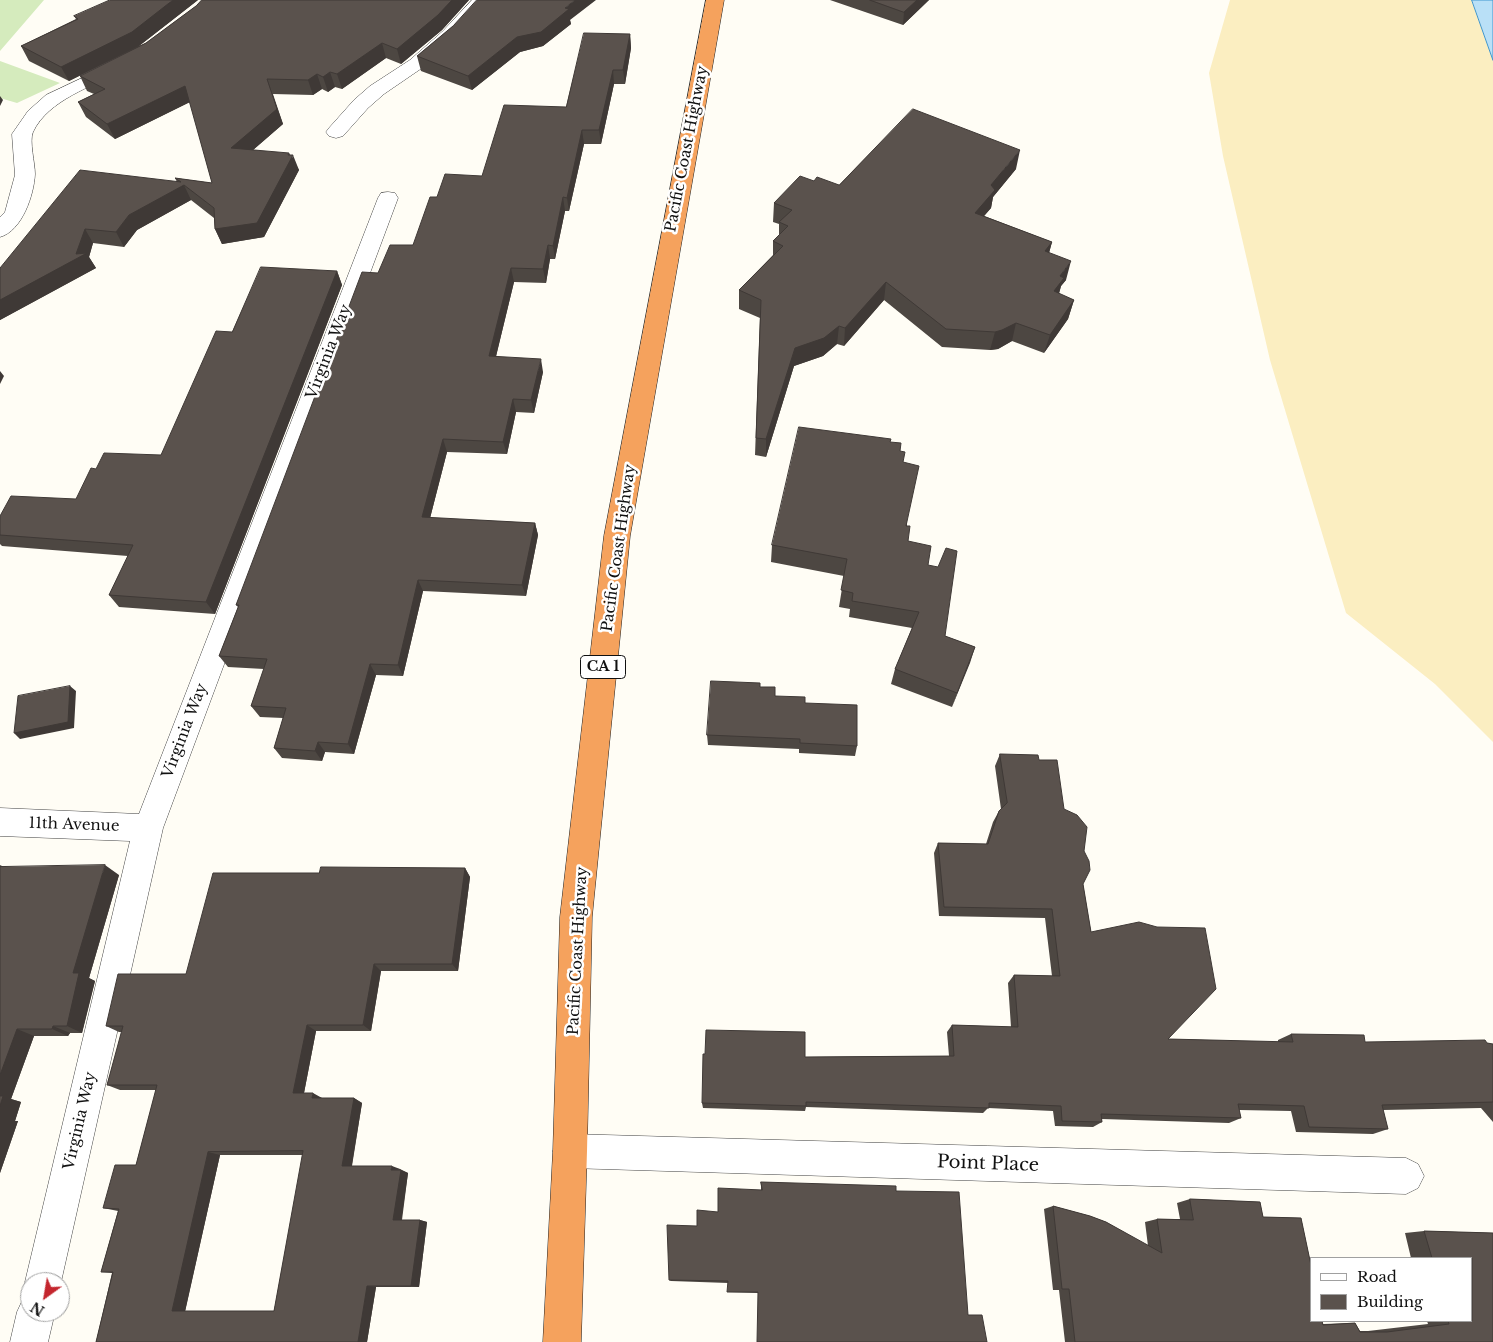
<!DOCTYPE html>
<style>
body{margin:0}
#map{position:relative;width:1493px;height:1342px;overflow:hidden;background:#fffdf5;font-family:"Libre Baskerville",serif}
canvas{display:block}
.legend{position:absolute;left:1310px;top:1257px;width:162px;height:65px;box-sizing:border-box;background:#fff;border:1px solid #a0a0a0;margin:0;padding:6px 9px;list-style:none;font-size:15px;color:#111}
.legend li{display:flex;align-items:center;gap:10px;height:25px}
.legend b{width:25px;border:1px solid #a0a0a0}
.north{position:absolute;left:20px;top:1272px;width:50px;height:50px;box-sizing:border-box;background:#fff;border:1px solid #a0a0a0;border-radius:50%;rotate:212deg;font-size:14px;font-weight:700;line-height:20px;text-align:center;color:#111}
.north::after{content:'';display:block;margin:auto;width:18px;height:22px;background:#c4262e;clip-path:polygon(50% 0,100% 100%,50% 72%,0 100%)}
</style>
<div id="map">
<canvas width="1493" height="1342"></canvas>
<ul class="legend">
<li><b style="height:6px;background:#fff"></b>Road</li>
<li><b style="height:14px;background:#5a524d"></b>Building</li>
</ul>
<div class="north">N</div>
</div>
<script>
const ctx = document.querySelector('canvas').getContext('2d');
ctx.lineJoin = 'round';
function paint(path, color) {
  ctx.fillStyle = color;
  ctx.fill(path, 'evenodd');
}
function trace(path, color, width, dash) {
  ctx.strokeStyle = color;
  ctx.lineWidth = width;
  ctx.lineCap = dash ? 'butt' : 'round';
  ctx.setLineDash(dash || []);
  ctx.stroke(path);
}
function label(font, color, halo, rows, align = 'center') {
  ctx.font = font + ' "Libre Baskerville",serif';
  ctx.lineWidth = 5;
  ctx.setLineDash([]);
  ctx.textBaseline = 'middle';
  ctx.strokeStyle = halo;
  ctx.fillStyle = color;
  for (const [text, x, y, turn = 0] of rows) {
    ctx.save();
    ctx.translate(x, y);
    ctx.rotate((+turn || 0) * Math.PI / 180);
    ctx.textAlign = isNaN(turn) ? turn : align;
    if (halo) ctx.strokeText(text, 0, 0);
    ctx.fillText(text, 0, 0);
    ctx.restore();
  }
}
paint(new Path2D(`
 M0 0H44L0 51Z
 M0 61 60 83 17 103 0 98Z`), '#d5ebbd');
paint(new Path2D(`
 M1230 0H1472L1493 60V742L1435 684 1346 613 1270 360 1223 156 1209 73Z`), '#fbeec1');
const water = new Path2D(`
 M1472 0H1493V60Z`);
paint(water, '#b9e0f7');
trace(water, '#3f96cf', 1);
const minor = new Path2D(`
 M472 0H491L455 39 422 68 384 94 368 108 343 136 336 138 329 136 326 132 329 128 354 100 370 86 410 60 443 31Z
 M116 62 122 63 125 67 122 71C93 86 48 100 33 132 29 141 35 163 35 174 34 195 22 231 0 237V217L5 212 15 175 12 134 28 111 46 95Z
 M388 192 395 193 398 198 163 828 61 1282 60 1285V1282H30V1295L25 1282 130 841 0 836V808L139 814 378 198 381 193Z
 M570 1134 1406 1158 1418 1164 1424 1176 1418 1188 1406 1194 570 1168 558 1163 553 1151 558 1139Z
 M30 1296V1312H55L48 1342H10L17 1312 23 1299Z`);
const highway = new Path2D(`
 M706 0H724L630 536 592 917 587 1151 581 1342H543L553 1151 560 917 604 536Z`);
trace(minor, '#444', 1);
trace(highway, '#222', 1);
paint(minor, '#fff');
paint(highway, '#f5a25d');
paint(new Path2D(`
 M198 0 139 46 146 43 196 6 202 0H469L442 30 401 64 386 58 342 89 335 87 328 92 322 89 313 95 273 94 283 124 253 150 290 155 299 170 264 237 222 244 215 229 214 218 191 200 137 230 124 247 93 243 89 257 96 268 0 320V268L177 182 175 178 212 183 190 102 115 139 86 117 78 102 94 94 87 91 80 76 130 51 69 81 29 61 21 46 76 19 74 16Z
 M830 0H929L903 25Z
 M570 20 571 24 543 46 520 52 472 90 421 71 417 56 453 26Z
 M630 34 631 48 625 84H614L601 144H584L569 211H565L555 259H550L546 283 514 282 496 356 543 372 534 413 516 412 507 454 447 452 430 518 535 523 538 535 526 596 423 591 403 676 376 675 354 754 325 752 322 761 282 758 274 748 283 718 260 717 251 706 264 669 228 667 219 656 238 607 236 605 378 273 413 245 437 197 482 176 566 107Z
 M1016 169 993 197 991 208 984 216 1052 242 1049 253 1066 280 1061 286 1059 294 1074 300 1068 319 1044 353 1012 341 998 349 990 350 942 347 884 300 844 346 837 344 823 356 794 366 766 457 755 455 760 318 739 309V290L773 255V241L779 235V224L773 222 774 203 814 181 839 185Z
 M337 271 342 285 215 614 119 607 109 595 128 556 2 546 0 544V516L76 499 96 469 161 455 232 332Z
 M890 442 900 451 903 462 908 541 928 565 945 636 975 647 952 707 891 684 895 669 912 628 849 617 850 609 839 607 844 576 771 562 772 545Z
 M760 687 775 696 805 703 857 746 855 756 799 753V749L708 745 707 735Z
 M1000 754 1039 760 1064 809 1084 851 1083 884 1091 932 1168 1039 1278 1042V1040L1291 1034 1365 1042 1487 1043 1493 1045V1122L1481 1108 1383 1110 1388 1129 1373 1134 1296 1132 1291 1111 1239 1110 1241 1118 1229 1123 1102 1119V1122L1093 1127 1055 1126 1053 1111 988 1108 983 1113 806 1107 805 1111 703 1108 702 1103 805 1057 949 1056 947 1032 952 1025 1011 1027 1008 983 1014 975 1052 976 1045 918 939 916 934 853 938 843 986 844 993 822 999 811 1001 809 995 766Z
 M0 865 4 867 119 875 89 978 95 981 82 1033H70L68 1036H34L11 1099 21 1102 15 1121H18L0 1173Z
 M465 868 470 877 458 971H381L371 1031H316L304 1093 322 1098H354L362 1103 352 1166 400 1169 408 1173 402 1220H420L427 1222 419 1287H376L367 1342H96L112 1273 101 1272 118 1211 103 1208 136 1165 156 1090H120L107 1085 122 1032H119L106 1026 186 974 319 873ZM220 1155H303L274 1311H185Z
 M761 1182 896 1191 968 1315 987 1342 757 1293 728 1292V1283L671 1281 669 1280 697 1226 718 1212 761 1190Z
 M1190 1199 1260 1202 1263 1217 1301 1218 1312 1270V1321H1322L1323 1324 1355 1323 1360 1331H1368L1428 1324 1427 1321H1472V1258H1411L1405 1233 1424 1231 1493 1233V1342H1065L1059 1290H1053L1044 1209 1053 1206 1090 1216 1106 1222 1148 1246 1145 1222 1157 1219H1180L1177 1203Z`), '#4d4742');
paint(new Path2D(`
 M173 0H198L139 46 69 81 61 67Z
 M452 0H469L442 30 401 64 397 49Z
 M575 0H596L570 20 571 24 543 46 520 52 472 90 468 76 517 37 565 8Z
 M917 0H929L903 25 904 12Z
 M630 34 631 48 625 84 623 70Z
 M382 43 386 58 342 89 337 74Z
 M613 70 614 84 601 144 599 130Z
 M330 72 335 87 328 92 323 77Z
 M317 74 322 89 313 95 308 80Z
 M267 79 283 124 238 163 231 148Z
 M185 86 192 101 115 139 107 124Z
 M0 96 3 100 0 106Z
 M582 130 584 144 569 211 567 198Z
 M1020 150 1016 169 993 197 991 208 971 231 975 213 991 185Z
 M289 153 292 158 293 155 299 170 264 237 222 244 215 229 288 155Z
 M184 185 191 200 137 230 124 247 116 232 129 215Z
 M563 197 565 211 555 259 553 246Z
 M85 229 93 243 89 257 96 268 0 320V300L76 254Z
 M1052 242 1047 260 1045 251Z
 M548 245 550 259 546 283 543 269Z
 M1071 261 1066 280 1061 286 1058 296 1054 291 1060 276Z
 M511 268 514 282 493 369 489 356Z
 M337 271 342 285 215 614 206 602Z
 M886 282 884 300 844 346 845 328Z
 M1074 300 1068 319 1044 353 1050 335Z
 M1016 323 1012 341 998 349 990 350 995 332Z
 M839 326 837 344 823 356 794 366 766 457V439L795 348Z
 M541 359 543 372 534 413 531 400Z
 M0 371 4 376 0 384Z
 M513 399 516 412 507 454 503 442Z
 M443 439 447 452 427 530 422 517Z
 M535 523 538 535 526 596 522 585Z
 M418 580 423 591 403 676 398 665Z
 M975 647 970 663 952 707 957 693Z
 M370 664 376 675 354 754 348 744Z
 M70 686 76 691 74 728 20 739 14 733Z
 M318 742 325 752 322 761 315 751Z
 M105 865 119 875 89 978 95 981 82 1033 67 1026 73 973Z
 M465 868 470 877 458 971 452 964Z
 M374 964 381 971 371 1031 363 1025Z
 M307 1025 316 1031 303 1098 293 1093Z
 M53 1026 70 1033 68 1036 52 1029Z
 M17 1029 34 1036 11 1099 21 1102 15 1121H18L0 1173V1075Z
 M313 1093 322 1098H312Z
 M354 1098 362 1103 351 1170 342 1166Z
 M208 1152 220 1155 185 1312 172 1311Z
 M392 1166 400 1169 391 1170Z
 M401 1170 408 1173 401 1222 393 1220Z
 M420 1220 427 1222 419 1287 411 1286Z
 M367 1286 376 1287 367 1342H358Z`), '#3f3936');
const building = new Path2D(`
 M110 0H173L132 32 61 67 21 46 78 19 74 16Z
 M202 0H452L438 15 397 49 382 43 337 74 330 72 323 77 317 74 308 80 267 79 277 109 231 148 289 153 288 155H293L257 223 215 229 214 208 184 185 129 215 116 232 85 229 76 254 87 253 0 300V268L80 170 181 182 175 178 212 183 185 86 107 124 78 102 105 89 80 76 146 43 196 6Z
 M477 0H575L565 8 569 9 541 32 517 37 468 76 417 56 453 26Z
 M870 0H917L904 12Z
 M584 33 630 34 623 70H613L599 130H582L567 198 563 197 553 246 548 245 543 269 511 268 489 356 541 359 531 400 513 399 503 442 443 439 422 517 535 523 522 585 418 580 398 665 370 664 348 744 318 742 315 751 274 748 286 708 251 706 267 659 219 656 239 605H236L362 272 378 273 390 245H413L430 197H437L445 174 482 176 504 105 566 107Z
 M913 109 1020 150 991 185 995 190 975 213 1052 242 1045 251 1071 261 1060 276 1064 278 1054 291 1074 300 1050 335 1016 323 1002 330 995 332 946 329 886 282 845 328 839 326 824 338 795 348 766 439 756 438 761 300 739 290 783 246 773 241 788 226 779 222 792 210 774 203 800 176 814 181 817 177 839 185Z
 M261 267 337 271 206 602 109 595 133 545 0 535V516L11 496 76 499 91 468 96 469 104 453 161 455 216 331 232 332Z
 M799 427 891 439 890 442 901 443 900 451 905 452 903 462 919 466 906 526H910L908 541 931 546 928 565 938 567 946 548 957 551 945 636 975 647 957 693 895 669 919 612 852 601 853 593 841 590 847 559 772 545Z
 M711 681 760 683V687H775V696L805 697V703L857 705V746L800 743V739L707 735Z
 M70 686 68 722 14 733 18 696Z
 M1000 754 1038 755 1039 760H1057L1064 809 1077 815 1087 827 1084 851 1089 861 1090 870 1083 884 1091 932 1139 922 1157 927 1205 928 1216 989 1168 1039 1293 1042 1291 1034 1364 1035 1365 1042 1485 1040 1487 1043 1493 1044V1102L1382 1105 1388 1129 1309 1127 1304 1106 1238 1104 1241 1118 1101 1114 1102 1122 1062 1121 1061 1106 989 1103V1108L806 1102V1106L702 1103 703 1054H705L706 1030 805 1032V1057L954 1056 952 1025 1018 1027 1014 975 1060 976 1052 909 944 907 938 843 988 844 999 811 1007 803Z
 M105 865 73 973H79L67 1026H53L52 1029H17L0 1075V867Z
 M321 867 465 868 452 964H374L363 1025H307L293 1093H313L312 1098H354L342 1166H392L391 1170H401L393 1220H420L411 1286H367L358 1342H96L113 1272H101L119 1209 103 1208 115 1165H136L157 1085H107L123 1026H106L118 974H186L213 873H319ZM303 1151 274 1311H172L208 1152Z
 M0 1096H3L0 1106Z
 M761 1182 896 1186V1191L959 1192 968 1315H982L987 1342H757L758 1292H727L728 1281 669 1280 667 1225 697 1226V1210L718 1212V1188L762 1190Z
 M1190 1199 1260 1202 1263 1217 1301 1218 1312 1270V1321H1322L1323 1325 1355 1323 1360 1332H1387L1449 1324 1448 1321H1472V1258H1432L1424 1231 1493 1233V1342H1075L1069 1289H1062L1053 1206 1090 1216 1106 1222 1162 1253 1157 1219 1193 1220Z`);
paint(building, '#5a524d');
trace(building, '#3f3936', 1);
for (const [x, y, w] of [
 [603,667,45]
]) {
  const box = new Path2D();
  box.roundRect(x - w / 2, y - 11.5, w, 23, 4);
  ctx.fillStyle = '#fff';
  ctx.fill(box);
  trace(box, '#111', 1);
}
label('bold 14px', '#111', null, [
 ["CA 1",603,667]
]);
label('15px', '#111', '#fff', [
 ["Pacific Coast Highway",687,149,-79],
 ["Virginia Way",329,352,-69],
 ["Pacific Coast Highway",619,548,-82],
 ["Virginia Way",185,731,-69],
 ["11th Avenue",74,825,2],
 ["Pacific Coast Highway",578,951,-87],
 ["Virginia Way",80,1121,-77]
]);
label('18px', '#111', '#fff', [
 ["Point Place",988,1164,2]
]);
</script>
